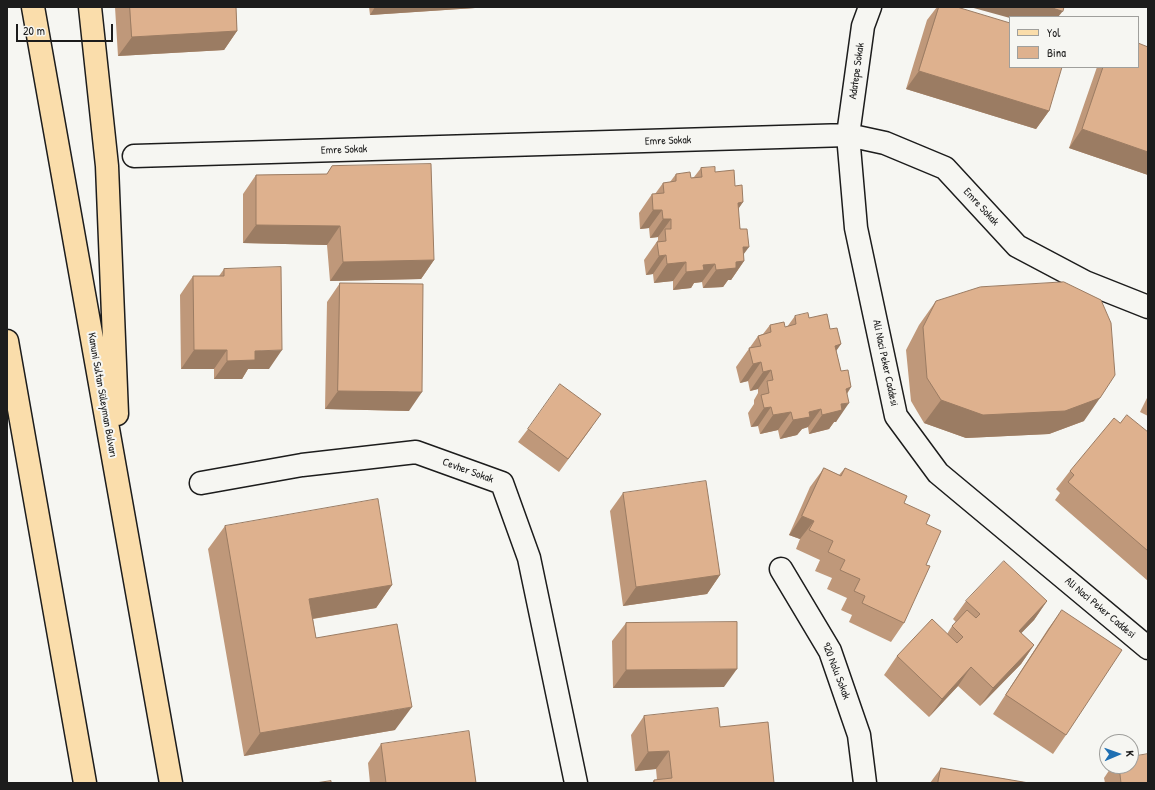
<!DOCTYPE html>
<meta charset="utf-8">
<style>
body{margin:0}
#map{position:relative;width:1155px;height:790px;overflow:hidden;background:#f6f6f2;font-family:"Patrick Hand",sans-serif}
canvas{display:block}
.frame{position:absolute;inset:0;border:8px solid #1c1c1c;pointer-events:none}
.legend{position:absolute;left:1009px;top:16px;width:130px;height:52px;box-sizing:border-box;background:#f6f6f2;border:1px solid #9f9f9c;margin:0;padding:5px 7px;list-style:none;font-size:12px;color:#1c1c1c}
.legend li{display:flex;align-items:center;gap:8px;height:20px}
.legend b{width:20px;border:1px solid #9f9f9c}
.north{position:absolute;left:1099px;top:734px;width:40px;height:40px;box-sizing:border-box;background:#f6f6f2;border:1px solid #9f9f9c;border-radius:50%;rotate:88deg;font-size:11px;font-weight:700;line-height:16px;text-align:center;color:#1c1c1c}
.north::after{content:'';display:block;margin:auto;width:14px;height:18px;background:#1f6fb2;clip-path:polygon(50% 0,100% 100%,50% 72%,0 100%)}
.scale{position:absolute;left:16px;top:24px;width:97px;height:18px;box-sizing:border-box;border:2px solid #1c1c1c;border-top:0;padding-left:5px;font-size:12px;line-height:14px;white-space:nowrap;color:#1c1c1c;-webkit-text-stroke:3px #f6f6f2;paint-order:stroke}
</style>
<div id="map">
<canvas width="1155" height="790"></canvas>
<div class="frame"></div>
<ul class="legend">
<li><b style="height:5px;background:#faddab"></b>Yol</li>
<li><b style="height:11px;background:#deb18e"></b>Bina</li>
</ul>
<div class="north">K</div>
<div class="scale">20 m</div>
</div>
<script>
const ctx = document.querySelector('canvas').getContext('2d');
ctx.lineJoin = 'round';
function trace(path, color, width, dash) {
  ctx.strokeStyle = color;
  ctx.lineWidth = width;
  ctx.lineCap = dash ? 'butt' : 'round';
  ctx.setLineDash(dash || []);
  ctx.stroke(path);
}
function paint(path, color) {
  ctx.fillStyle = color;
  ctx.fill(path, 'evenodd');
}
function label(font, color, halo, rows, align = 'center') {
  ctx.font = font + ' "Patrick Hand",sans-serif';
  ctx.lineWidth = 4;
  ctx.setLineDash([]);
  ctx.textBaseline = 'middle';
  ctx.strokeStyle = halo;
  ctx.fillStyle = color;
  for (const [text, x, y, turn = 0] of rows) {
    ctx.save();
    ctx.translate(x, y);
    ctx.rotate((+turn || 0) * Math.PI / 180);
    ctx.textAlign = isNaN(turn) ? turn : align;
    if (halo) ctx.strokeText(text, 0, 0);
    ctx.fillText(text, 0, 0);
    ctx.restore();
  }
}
const street = new Path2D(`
 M848 135 863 26 870 7
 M134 156 848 135 885 143 945 168 1017 246 1085 282 1148 307
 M201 483 302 465 416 452 502 483 529 558 576 783
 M781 569 830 651 859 735 865 783`);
const secondary = new Path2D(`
 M848 135 856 228 896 416 938 473 1148 648`);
const primary = new Path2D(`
 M33 7 171 783
 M90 7 107 166 117 414
 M7 341 85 783`);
trace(street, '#1c1c1c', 25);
trace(secondary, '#1c1c1c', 25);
trace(primary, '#1c1c1c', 25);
trace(street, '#f6f6f2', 22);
trace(secondary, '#f6f6f2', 22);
trace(primary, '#faddab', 22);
paint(new Path2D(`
 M115 7H236L237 31 224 50 118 56Z
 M369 7H476L475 8 370 15Z
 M937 7H957L1049 111 1036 129 906 89 927 20Z
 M1148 47V175L1069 148 1097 67H1138Z
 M332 166 434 260 421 279 330 281 327 245 243 243V194L256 175 327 174Z
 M701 168 715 172 735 186 743 202 738 209 744 261 731 280H728L723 287 703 288 702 282 694 283 691 288 673 290V281L654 283 653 274 646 275 644 260 658 240V237L650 238 649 228 640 229 639 213 652 194H655L663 183 670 182 676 174 691 178 694 177Z
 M224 269 269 369H248L242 379H214V369H181L180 295 193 276H219Z
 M340 283 409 411 325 409 327 302Z
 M936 301 1084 421 1049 434 966 438 924 423 911 401 906 350 919 325Z
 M795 316 809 318 830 329 841 344 836 350 841 371 851 387 847 394 836 422H834L829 429 809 434 808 427 802 429 797 435 780 439 778 430 760 434 758 426 751 427 748 413 754 404V400L758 393V389L750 391 748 381 740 383 736 367 758 336 763 334 770 325 785 327H787Z
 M1148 396V416L1140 412Z
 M1120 423 1148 432V581L1055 500 1060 493 1056 489 1070 471Z
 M592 427 559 472 518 442 528 429Z
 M824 468 839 475 845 468 904 503 926 524V565L904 623 891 642 849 622 852 615 841 610 847 598 827 589 832 578 815 571 820 560 796 549 800 539 789 535 810 487Z
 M623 493 720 575 707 594 623 606 610 511Z
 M225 526 392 585 376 608 313 619 316 638 395 730 244 756 208 549Z
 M966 601H1047L1034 620 1021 633 1034 645 1021 664 980 706 958 686 929 717 884 675 897 656 947 634 952 626 956 622 953 619Z
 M1062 610 1066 735 1053 754 993 714 1048 629Z
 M626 623 724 687 613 688 612 641Z
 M644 716 720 727 774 783H652L654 780H657L656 769 635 771 631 735Z
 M381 744 476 783H370L368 763Z
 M1112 766H1131L1148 783H1105L1104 778Z
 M941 768 1029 783H930Z`), '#bf987a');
paint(new Path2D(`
 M375 7H476L475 8 370 15Z
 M970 7H1050L1063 11 1058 17H1010V18Z
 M237 31 224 50 118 56 132 37Z
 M919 71 1049 111 1036 129 906 89Z
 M1082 129 1148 152V175L1069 148Z
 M743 202 730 221 738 203Z
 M653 210H662L649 228 640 229Z
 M663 219H671L658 237 650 238Z
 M256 225 340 226 327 245 243 243Z
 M743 247H749L738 262 744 261 731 280H728L723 287 703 288 716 270Z
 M666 255 653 274 646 275 659 256Z
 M434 260 421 279 330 281 343 262Z
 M686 262 673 281 654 283 667 264Z
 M715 264 702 282 694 283 691 288 673 290 686 272 703 265Z
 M841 344 828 363 835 346Z
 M194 350H227L214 369H181Z
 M282 350 269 369H248L242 379H214L227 361 255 351Z
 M761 362 748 381 740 383 753 364Z
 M771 370 758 389 750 391 763 372Z
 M851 387 838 406 846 389Z
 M338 391 422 392 409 411 325 409Z
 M1100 398 1084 421 1049 434 966 438 924 423 941 400Z
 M849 403 836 422H834L829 429 809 434 822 415 841 404Z
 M771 407 758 426 751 427 764 408Z
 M821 409 808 427 802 429 797 435 780 439 793 420 809 412Z
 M791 412 778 430 760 434 773 415Z
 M802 516 814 521 800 539 789 535Z
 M720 575 707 594 623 606 636 587Z
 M392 585 376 608 293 622 309 599Z
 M1047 601 1034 620 1006 649 1019 631Z
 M1034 645 1021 664 980 706 993 688Z
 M971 667 958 686 929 717 942 699Z
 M737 669 724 687 613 688 626 670Z
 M412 707 395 730 244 756 260 733Z
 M669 751 656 769 635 771 648 752Z`), '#9b7c63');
const building = new Path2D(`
 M130 7H236L237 31 132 37Z
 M939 7H957L1010 23V67H1062L1049 111 919 71Z
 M1050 7H1064L1063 11Z
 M1138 43 1148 47V152L1082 129 1103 67H1138Z
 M431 164 434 260 343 262 340 226 256 225V175L327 174 332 166Z
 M715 167V172L734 170 735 186 742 185 743 202 738 203 740 229H747L749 247H743L744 261 736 262V268L716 270 715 264 703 265 704 270 686 272V262L667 264 666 255 659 256 657 242 666 241 665 229H671V219H663L662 210H653L652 194 664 193 663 183 676 181V174L690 172 691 178 702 177 701 168Z
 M281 267 282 350 255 351V360L227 361V350H194L193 276H224V269Z
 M1064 282 1101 300 1111 323 1115 375 1100 398 1065 411 983 415 941 400 927 378 923 327 936 301 980 287Z
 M340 283 423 284 422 392 338 391Z
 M808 313 809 318 827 314 830 329 837 328 841 344 835 346 841 371 848 370 851 387 846 389 849 403 841 404 842 410 822 415 821 409 809 412 810 417 793 420 791 412 773 415 771 407 764 408 761 395 769 393 767 381 773 380 771 370 763 372 761 362 753 364 749 348 761 346 758 336 771 332 770 325 784 322 785 327 796 324 795 316Z
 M560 384 601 414 568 459 528 429Z
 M1127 415 1148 432V551L1068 482 1074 475 1070 471 1114 418 1120 423Z
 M824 468 841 476 845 468 907 496 904 503 930 515 926 524 941 531 926 565 930 566 904 623 862 603 865 596 854 591 860 579 840 570 845 560 828 552 833 541 809 530 814 521 802 516Z
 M706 481 720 575 636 587 623 493Z
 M378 499 392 585 309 599 316 638 397 624 412 707 260 733 225 526Z
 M1004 561 1047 601 1019 631 1034 645 993 688 971 667 942 699 897 656 932 619 957 643 963 637 952 626 967 610 976 618 980 614 966 601Z
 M1062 610 1122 650 1066 735 1006 695Z
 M737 622V669L626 670V623Z
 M718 708 720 727 768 722 774 783H654V780L672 778 669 751 648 752 644 716Z
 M469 731 476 783H386L381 744Z
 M1148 754V783H1121L1119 766H1131V757Z
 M941 768 1029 783H938Z
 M331 781V783H316Z`);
paint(building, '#deb18e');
trace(building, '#9b7c63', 1);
label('11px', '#1c1c1c', '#f6f6f2', [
 ["Adatepe Sokak",857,71,-82],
 ["Emre Sokak",668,141,-2],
 ["Emre Sokak",344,150,-2],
 ["Emre Sokak",981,207,47],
 ["Ali Naci Peker Caddesi",885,363,78],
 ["Kanuni Sultan Süleyman Bulvarı",102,395,80],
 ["Cevher Sokak",468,471,20],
 ["Ali Naci Peker Caddesi",1100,608,40],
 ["920 Nolu Sokak",836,671,69]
]);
</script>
